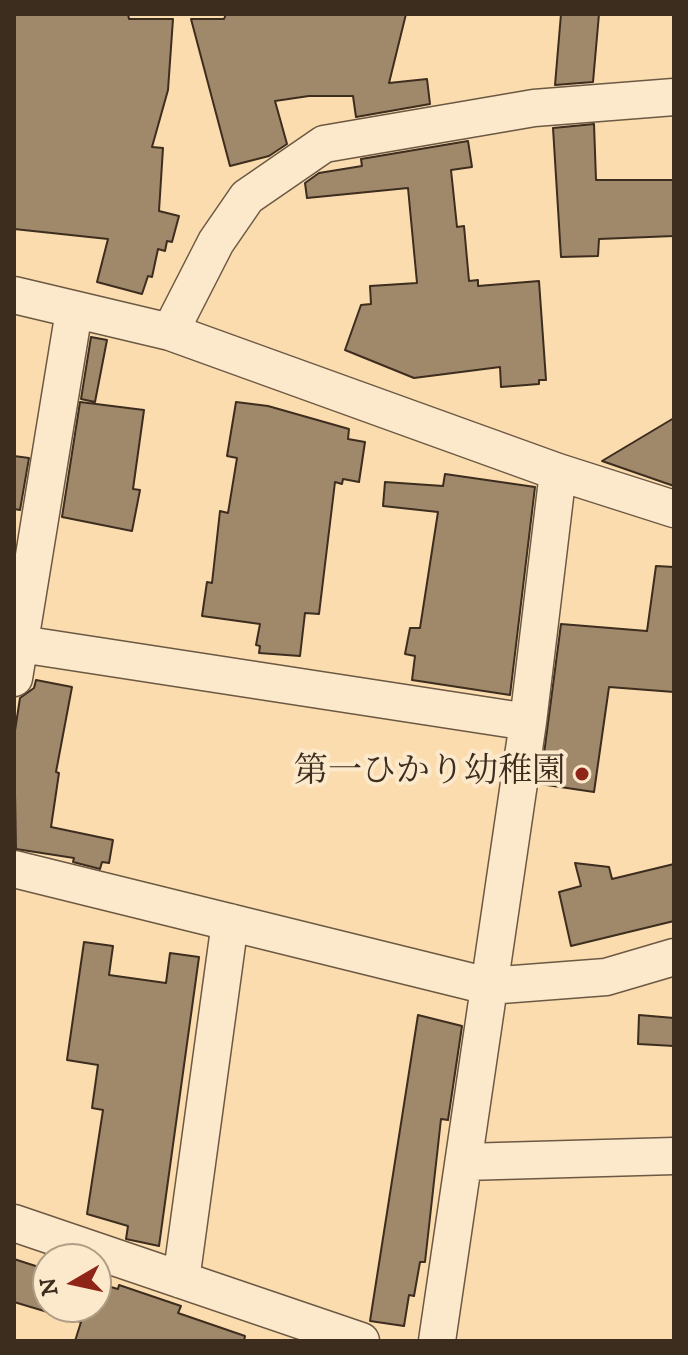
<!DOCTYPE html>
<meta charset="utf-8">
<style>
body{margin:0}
#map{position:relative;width:688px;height:1355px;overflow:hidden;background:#fbdcaf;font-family:"IM FELL DW Pica",serif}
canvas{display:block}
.frame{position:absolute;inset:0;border:16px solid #3d2d1f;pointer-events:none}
.north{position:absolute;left:32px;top:1243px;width:80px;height:80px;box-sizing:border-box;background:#fce8cb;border:2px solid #b09d86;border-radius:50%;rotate:261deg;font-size:22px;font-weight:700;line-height:32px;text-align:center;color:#3d2d1f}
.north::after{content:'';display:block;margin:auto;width:28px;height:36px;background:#8f2418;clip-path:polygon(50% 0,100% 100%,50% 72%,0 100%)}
</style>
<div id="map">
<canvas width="688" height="1355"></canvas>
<div class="frame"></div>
<div class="north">N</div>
</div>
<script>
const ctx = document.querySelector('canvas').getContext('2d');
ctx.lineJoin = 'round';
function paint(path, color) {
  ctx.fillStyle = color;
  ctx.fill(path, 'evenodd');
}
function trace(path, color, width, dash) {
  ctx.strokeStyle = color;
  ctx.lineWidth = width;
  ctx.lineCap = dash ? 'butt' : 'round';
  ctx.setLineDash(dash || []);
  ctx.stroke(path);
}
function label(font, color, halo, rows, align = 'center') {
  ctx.font = font + ' "IM FELL DW Pica","Noto Serif JP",serif';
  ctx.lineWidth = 8;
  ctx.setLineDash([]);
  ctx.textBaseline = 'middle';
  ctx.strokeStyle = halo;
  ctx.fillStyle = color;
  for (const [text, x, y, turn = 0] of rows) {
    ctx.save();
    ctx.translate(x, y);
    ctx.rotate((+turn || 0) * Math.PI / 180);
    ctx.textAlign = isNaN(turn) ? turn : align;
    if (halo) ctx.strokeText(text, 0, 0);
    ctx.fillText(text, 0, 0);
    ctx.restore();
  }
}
const building = new Path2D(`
 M14 14H128L129 19H173L168 90 152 147 163 148 159 211 179 216 172 242 167 241 165 251 158 249 152 277 148 276 142 294 97 282 108 239 14 229Z
 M226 14H406L389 83 427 79 430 104 356 117 353 96H309L275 101 287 144 269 156 230 166 191 19H224Z
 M561 14H599L593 82 555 85Z
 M594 124 596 180H674V236L599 239 598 256 561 257 553 128Z
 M468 141 472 167 451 170 457 227 464 226 469 281 478 280V286L539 281 546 380H539V384L501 387 500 367 414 378 345 350 361 305 371 304 370 286 417 283 408 188 307 198 305 183 319 173 362 166 361 159Z
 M91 337 107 340 95 402 81 399Z
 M80 402 144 410 133 489 140 490 132 531 62 517Z
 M236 402 268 406 349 429 348 439 365 442 359 482 343 479 342 484 335 482 319 614 305 613 300 656 259 653 260 646 256 645 260 624 202 616 207 582 212 583 220 511 228 513 237 458 227 456Z
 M674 418V486L602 461Z
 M14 456 29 458 20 510 14 509Z
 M445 474 535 487 510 695 412 680 415 656 405 654 410 628H420L438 512 383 506 385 482 443 486Z
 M656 566 674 567V692L609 687 594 792 540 784 561 624 647 631Z
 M36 680 72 687 56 772 59 773 51 827 113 840 109 863 102 862 100 869 73 862 74 858 16 849 14 737 20 698 34 688Z
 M575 863 609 867 612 879 674 864V921L571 946 559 892 581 886Z
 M84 942 113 946 109 975 166 983 170 953 199 957 159 1246 126 1239 128 1226 87 1214 103 1110 92 1108 98 1065 67 1060Z
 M418 1015 462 1026 448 1120 441 1119 425 1262H420L414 1296 409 1295 404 1326 370 1321Z
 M639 1015 674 1018V1046L638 1044Z
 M14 1259 48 1270V1307H96V1283L118 1289 119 1285 181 1306 178 1313 245 1336 244 1341H75L81 1322 14 1302Z`);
paint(building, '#a0886a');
trace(building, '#3d2d1f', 2);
const minor = new Path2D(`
 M14 295 170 332 558 472 674 509
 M170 332 216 242 247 197 324 144 534 108 674 97
 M14 643 528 722
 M14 678 74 311
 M14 869 488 986 606 977 674 957
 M464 1162 674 1156
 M14 1223 361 1341
 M181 1280 230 922
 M437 1341 528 722 558 472`);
trace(minor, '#6c5943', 39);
trace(minor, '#fce8cb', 36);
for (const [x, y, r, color] of [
 [582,774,8,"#8f2418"]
]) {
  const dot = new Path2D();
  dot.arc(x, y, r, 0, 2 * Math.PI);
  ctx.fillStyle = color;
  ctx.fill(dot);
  trace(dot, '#fce8cb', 3);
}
label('34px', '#3d2d1f', '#fce8cb', [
 ["第一ひかり幼稚園",566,774]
], 'right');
</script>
